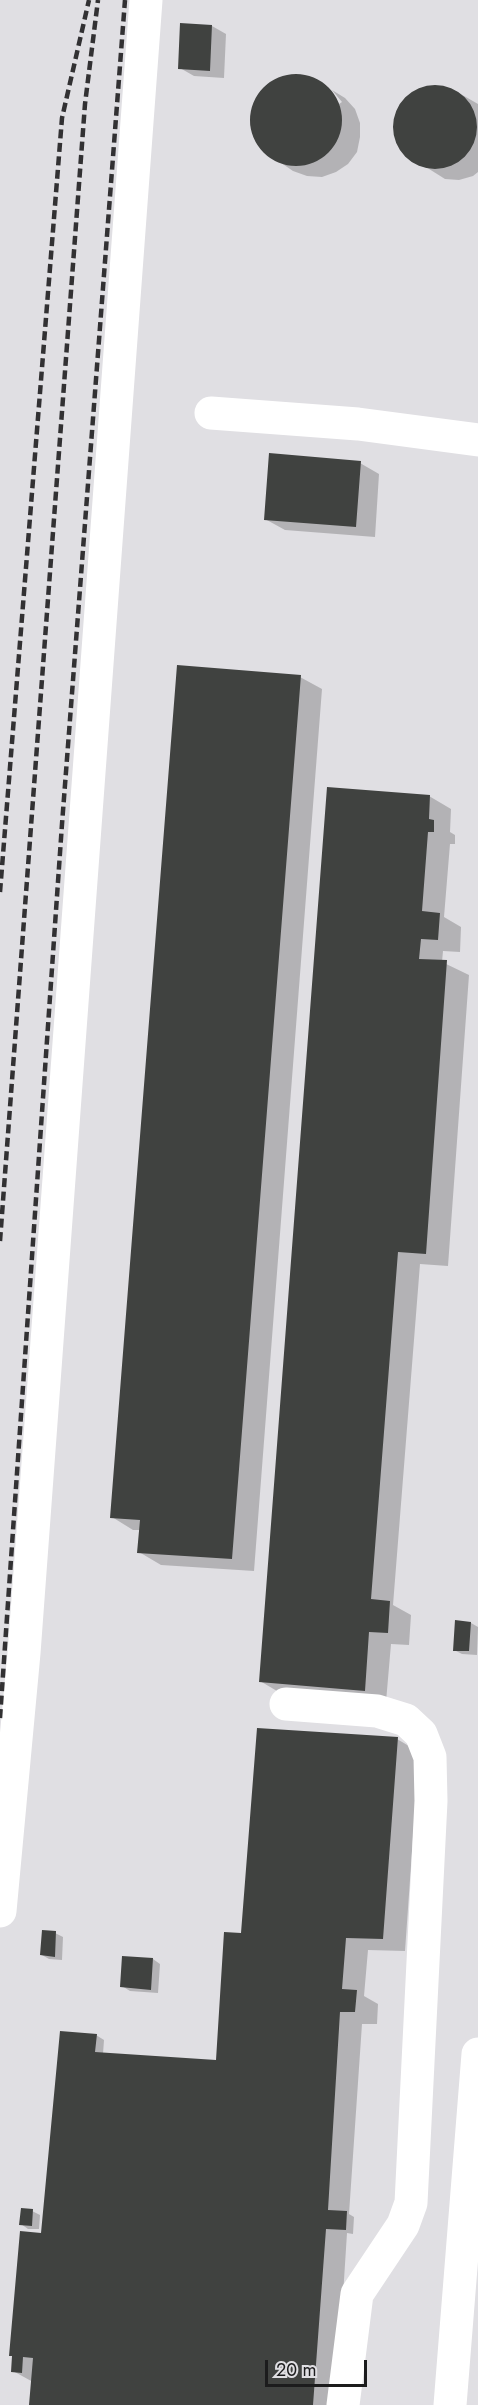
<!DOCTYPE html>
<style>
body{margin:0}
#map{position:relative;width:478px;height:2405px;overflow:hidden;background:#e0dfe3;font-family:Jost,sans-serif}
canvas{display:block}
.scale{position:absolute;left:265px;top:2360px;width:102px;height:27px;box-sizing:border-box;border:3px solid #1c1c1d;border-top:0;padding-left:8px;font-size:18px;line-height:21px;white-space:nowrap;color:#1c1c1d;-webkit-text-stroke:4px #e0dfe3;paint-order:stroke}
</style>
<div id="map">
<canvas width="478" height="2405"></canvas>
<div class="scale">20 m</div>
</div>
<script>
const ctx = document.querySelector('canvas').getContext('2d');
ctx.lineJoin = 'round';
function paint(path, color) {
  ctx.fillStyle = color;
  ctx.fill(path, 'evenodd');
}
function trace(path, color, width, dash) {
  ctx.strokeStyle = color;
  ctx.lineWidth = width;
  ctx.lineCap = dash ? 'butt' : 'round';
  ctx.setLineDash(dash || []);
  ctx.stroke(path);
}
paint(new Path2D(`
 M212 26 226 34 224 78 194 76 180 68Z
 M297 76 312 78 325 86 339 104 342 102 332 90 345 98 355 109 360 123V137L357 152 348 164 336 172 322 177 307 176 293 171 262 150 254 138 250 123 252 109 258 95 268 84 282 78Z
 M439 86 452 89 478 104V172L473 176 459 180 445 179 402 152 396 140 394 126 397 112 404 100 426 87Z
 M360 463 379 474 375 537 285 530 265 519Z
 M300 677 322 689 254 1571 161 1565 139 1552 140 1530H133L112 1517Z
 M429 796 451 809 450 832 455 835V844H450L444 917 461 927 460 952 443 951 442 962 469 975 448 1266 420 1264 393 1605 411 1615 409 1645 391 1644 386 1702 282 1694 260 1681Z
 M457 1622 471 1623 478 1627 477 1655 462 1654 454 1650Z
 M397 1739 419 1752 405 1951 368 1950 364 1996 378 2004 377 2024H362L349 2214 354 2217 353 2234 347 2233 336 2405H31L33 2382 13 2371 14 2357 11 2355 96 2035 104 2040 103 2054 217 2061 242 1935Z
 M55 1933 63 1937 62 1960 49 1959 42 1955Z
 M153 1959 160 1964 158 1993 130 1991 122 1986Z
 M32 2211 40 2215 39 2229H28L21 2224Z`), '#0003');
paint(new Path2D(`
 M180 23 212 25 210 71 178 69Z
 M250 120a46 46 0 1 1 92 0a46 46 0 1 1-92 0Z
 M393 127a42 42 0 1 1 84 0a42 42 0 1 1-84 0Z
 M269 453 361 461 356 527 264 520Z
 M177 665 301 675 232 1559 137 1553 140 1520 110 1518Z
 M327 787 430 795 429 819 434 820V832H428L422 911 440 913 438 940 421 939 419 959 447 960 426 1254 398 1252 371 1599 390 1601 388 1633 369 1632 365 1691 259 1682Z
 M455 1620 471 1622 469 1651H453Z
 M257 1728 398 1737 383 1939 346 1938 342 1989 357 1990 355 2012H340L328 2210 347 2211 346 2230 326 2229 313 2405H29L33 2358 23 2357 22 2373 11 2372 12 2356H9L20 2231 41 2233 60 2031 97 2034 95 2052 216 2060 224 1932 241 1933Z
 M42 1930 56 1931 55 1957 40 1955Z
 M122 1956 153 1958 151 1990 120 1987Z
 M21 2208 33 2209 32 2226 19 2225Z`), '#404240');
trace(new Path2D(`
 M211 413 358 424 478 440
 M286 1704 377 1711 406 1720 421 1734 430 1757 431 1801 411 2203 403 2225 357 2294 343 2405
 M0 1911 24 1653 146 0
 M450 2405 478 2054`), '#fff', 33);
trace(new Path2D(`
 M0 892 62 118 89 0
 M0 1241 85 104 98 0
 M0 1718 62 824 125 0`), '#323133', 4.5, [9, 4.5]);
</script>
